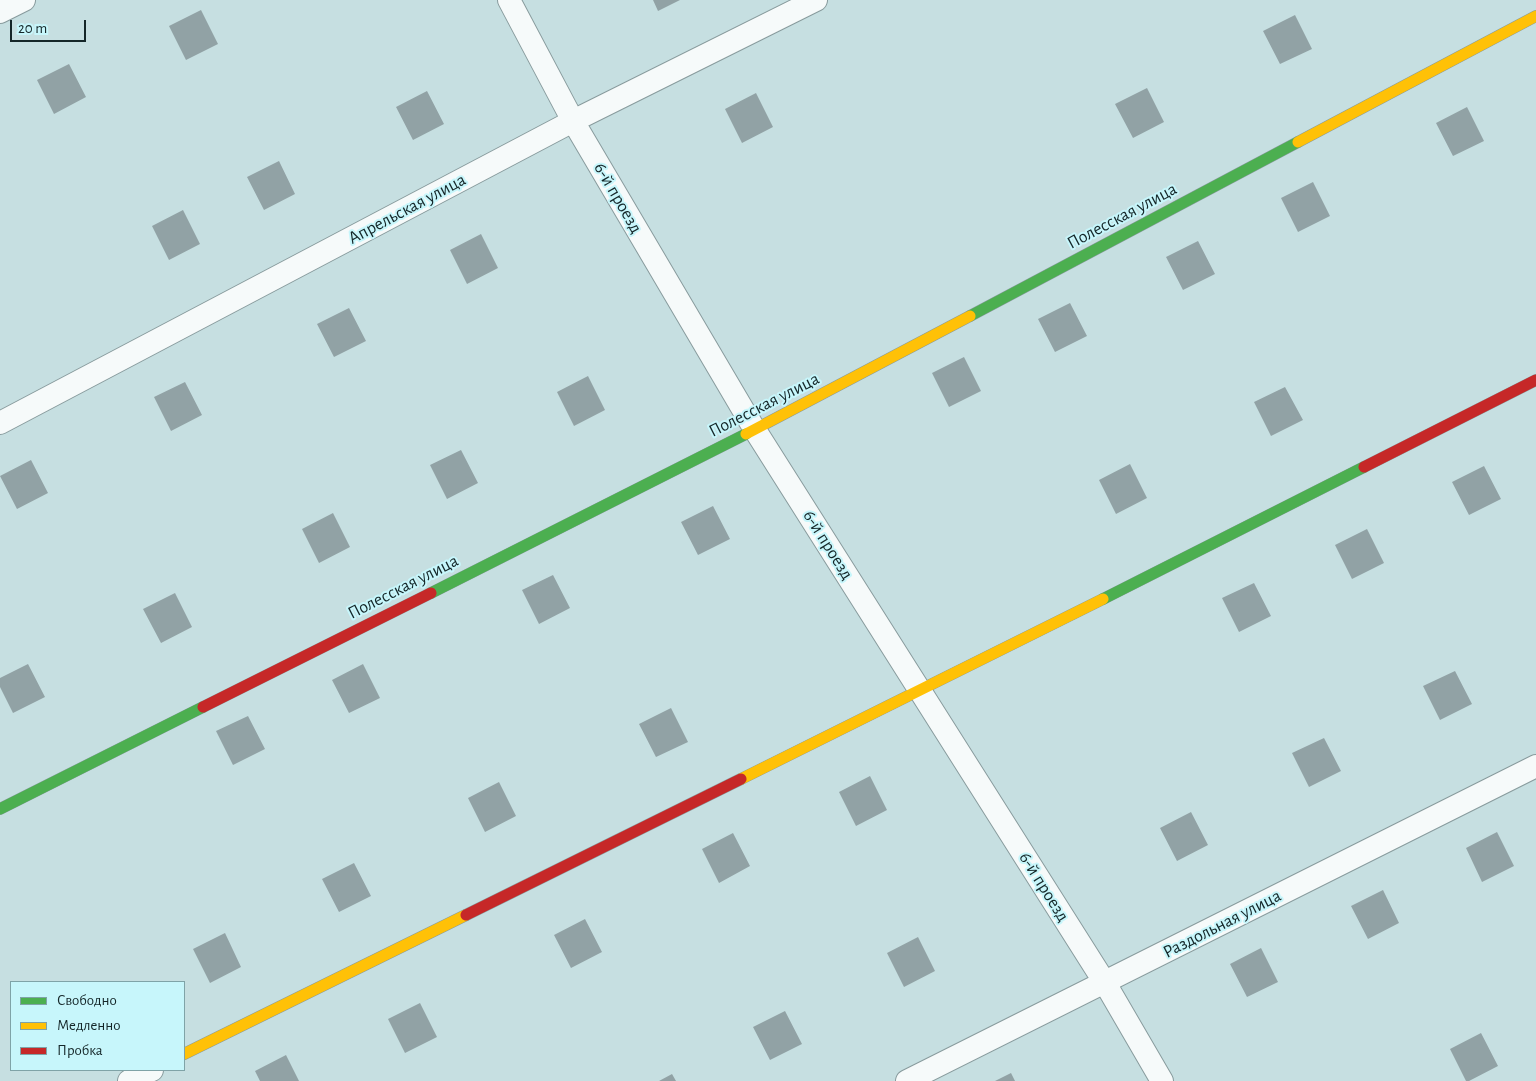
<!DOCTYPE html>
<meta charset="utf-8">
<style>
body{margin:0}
#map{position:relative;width:1536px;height:1081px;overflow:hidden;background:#c6dfe1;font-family:"Alegreya Sans",sans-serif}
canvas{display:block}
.legend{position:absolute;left:10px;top:981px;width:175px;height:90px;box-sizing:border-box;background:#c7f6fb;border:1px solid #7fa3a7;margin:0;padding:6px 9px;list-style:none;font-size:15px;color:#142628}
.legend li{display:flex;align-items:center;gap:10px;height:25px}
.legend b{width:25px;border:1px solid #7fa3a7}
.scale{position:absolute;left:10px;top:20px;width:76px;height:22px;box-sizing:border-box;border:2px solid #142628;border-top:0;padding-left:6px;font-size:15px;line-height:18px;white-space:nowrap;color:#142628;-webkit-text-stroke:4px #c7f6fb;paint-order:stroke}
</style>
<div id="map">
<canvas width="1536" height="1081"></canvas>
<ul class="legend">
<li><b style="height:6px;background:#4caf50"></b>Свободно</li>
<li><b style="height:6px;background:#ffc107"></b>Медленно</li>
<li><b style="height:6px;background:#c62828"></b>Пробка</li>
</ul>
<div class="scale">20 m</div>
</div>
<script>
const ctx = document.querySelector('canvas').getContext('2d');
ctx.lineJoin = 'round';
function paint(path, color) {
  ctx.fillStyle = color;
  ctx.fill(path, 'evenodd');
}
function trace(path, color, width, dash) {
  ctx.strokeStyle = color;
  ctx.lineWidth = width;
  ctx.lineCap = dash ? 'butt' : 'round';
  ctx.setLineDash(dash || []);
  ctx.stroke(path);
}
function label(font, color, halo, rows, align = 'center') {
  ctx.font = font + ' "Alegreya Sans",sans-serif';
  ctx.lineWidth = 4;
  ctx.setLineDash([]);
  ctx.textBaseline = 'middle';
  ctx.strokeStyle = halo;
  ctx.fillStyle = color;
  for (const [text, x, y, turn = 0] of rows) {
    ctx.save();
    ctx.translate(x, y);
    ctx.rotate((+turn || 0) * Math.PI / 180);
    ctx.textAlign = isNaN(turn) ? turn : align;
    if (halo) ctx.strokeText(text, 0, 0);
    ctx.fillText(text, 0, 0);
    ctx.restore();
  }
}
paint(new Path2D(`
 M653 0H680L658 11Z
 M201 10 218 44 186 60 169 26Z
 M1295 15 1312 49 1280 64 1263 31Z
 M69 64 86 97 54 114 37 80Z
 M1147 88 1164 122 1133 138 1115 104Z
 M427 91 444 124 413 140 396 107Z
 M756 93 773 127 742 143 725 109Z
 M1467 107 1484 141 1453 156 1436 123Z
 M279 161 295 194 264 210 247 177Z
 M1313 182 1330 216 1298 232 1281 198Z
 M183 210 200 244 169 260 152 226Z
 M481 234 498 268 467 284 450 250Z
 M1198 241 1215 274 1183 290 1166 257Z
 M1070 303 1087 336 1055 352 1038 319Z
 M349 308 366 341 334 357 317 324Z
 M964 357 981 391 949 407 932 373Z
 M588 376 605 410 574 426 557 392Z
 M185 382 202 415 171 431 154 397Z
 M1285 387 1303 420 1271 436 1254 402Z
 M461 450 478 483 447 499 430 465Z
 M31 460 48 493 17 509 0 476Z
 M1130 464 1147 498 1116 514 1099 480Z
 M1484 466 1501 499 1469 515 1452 482Z
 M713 506 730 539 698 555 681 522Z
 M333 513 350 547 319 563 302 529Z
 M1367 529 1384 563 1352 579 1335 545Z
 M553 575 570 608 539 624 522 590Z
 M1254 583 1271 616 1239 632 1222 598Z
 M175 593 192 627 161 643 143 609Z
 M28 664 45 697 13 713 0 687V678Z
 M363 664 380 698 349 713 332 680Z
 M1455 671 1472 704 1440 720 1423 686Z
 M671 708 688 742 656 757 639 724Z
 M248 716 265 749 233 765 216 731Z
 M1324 738 1341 771 1309 787 1292 753Z
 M870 776 887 810 856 826 839 792Z
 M499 782 516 816 485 832 468 798Z
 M1191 812 1208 845 1177 861 1160 828Z
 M1497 832 1514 866 1482 882 1466 848Z
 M733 833 750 866 719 883 702 849Z
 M354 863 371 896 339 912 322 879Z
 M1383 890 1399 923 1368 939 1351 906Z
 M585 919 602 952 571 968 554 935Z
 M225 933 241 967 210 983 193 949Z
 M918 937 935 971 904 987 887 953Z
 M1261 948 1278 982 1247 997 1230 964Z
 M420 1003 437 1037 405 1053 388 1019Z
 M785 1011 802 1044 770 1060 753 1027Z
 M1481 1033 1498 1066 1469 1081H1466L1450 1049Z
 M286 1055 299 1081H260L255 1071Z
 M1011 1073 1015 1081H995Z
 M672 1074 676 1081H659Z`), '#91a2a5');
const street = new Path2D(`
 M509 0 573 121 755 430 1105 983 1162 1081
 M0 12 24 0
 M0 423 573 121 816 0
 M129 1081 152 1070
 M907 1081 1536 766`);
const fast = new Path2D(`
 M970 316 1298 142
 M431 593 746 434
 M1103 599 1364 467
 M0 809 203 707`);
const slow = new Path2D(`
 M1298 142 1536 16
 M746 434 970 316
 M741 779 1103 599
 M184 1054 466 915`);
const jam = new Path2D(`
 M1364 467 1536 380
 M203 707 431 593
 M466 915 741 779`);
trace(street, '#889b9d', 24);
trace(fast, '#889b9d', 12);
trace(slow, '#889b9d', 12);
trace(jam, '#889b9d', 12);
trace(street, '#f6fafa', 22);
trace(fast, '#4caf50', 11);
trace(slow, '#ffc107', 11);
trace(jam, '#c62828', 11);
label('18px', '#142628', '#c7f6fb', [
 ["6-й проезд",618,198,60],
 ["Апрельская улица",407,209,-28],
 ["Полесская улица",1122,216,-28],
 ["Полесская улица",764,405,-27],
 ["6-й проезд",828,545,58],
 ["Полесская улица",403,587,-27],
 ["6-й проезд",1044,887,58],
 ["Раздольная улица",1222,924,-27]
]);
</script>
